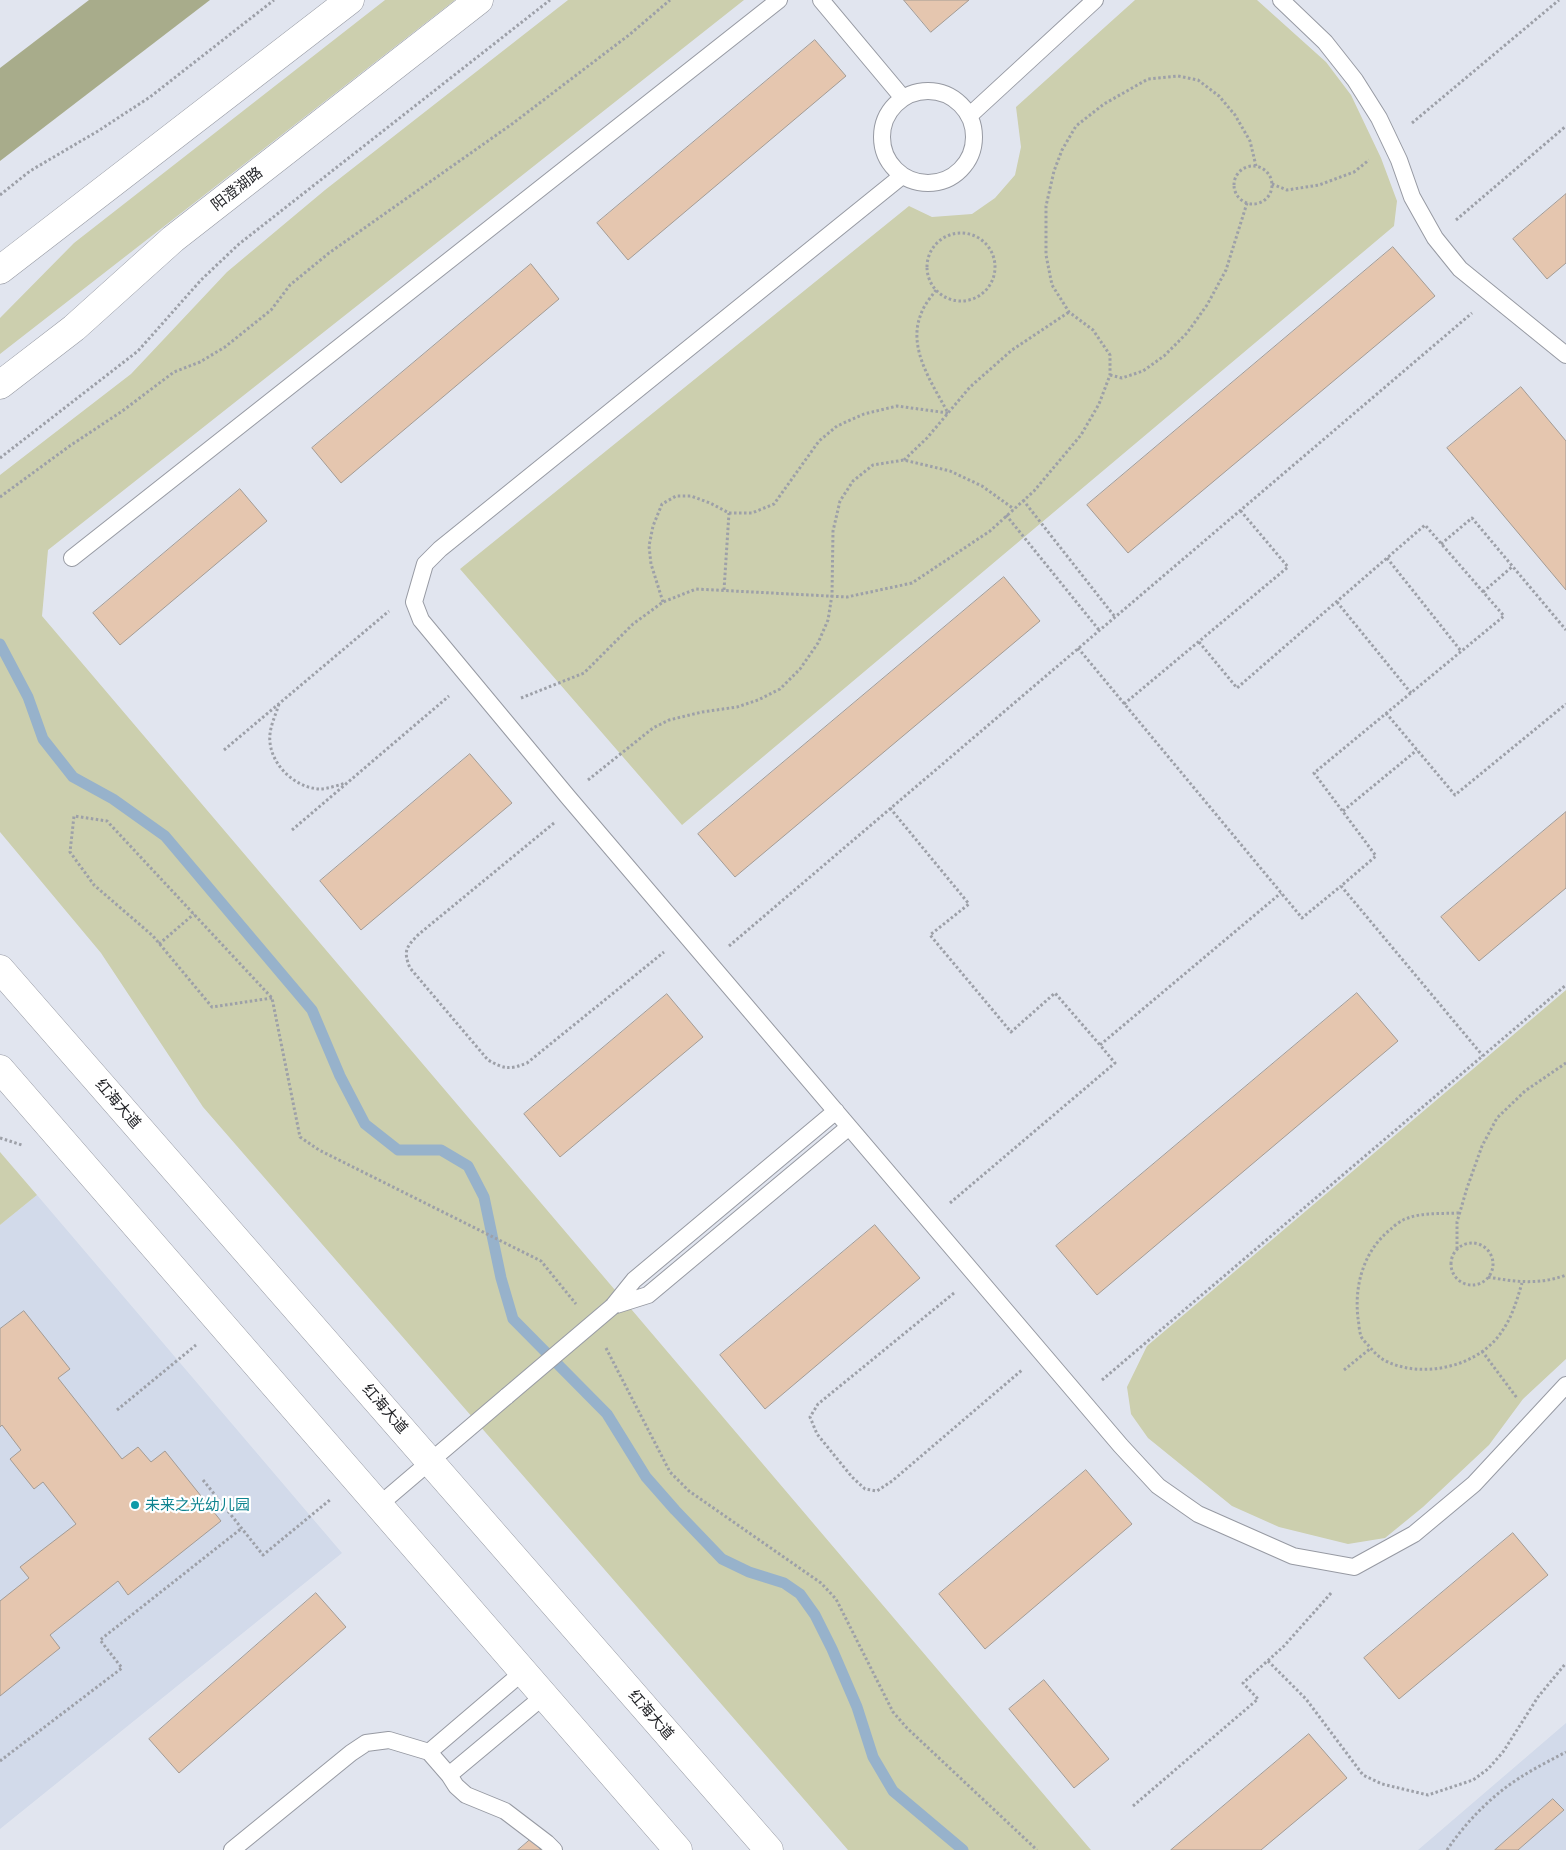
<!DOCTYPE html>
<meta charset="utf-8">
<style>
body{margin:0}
canvas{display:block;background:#e1e5ef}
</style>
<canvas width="1566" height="1850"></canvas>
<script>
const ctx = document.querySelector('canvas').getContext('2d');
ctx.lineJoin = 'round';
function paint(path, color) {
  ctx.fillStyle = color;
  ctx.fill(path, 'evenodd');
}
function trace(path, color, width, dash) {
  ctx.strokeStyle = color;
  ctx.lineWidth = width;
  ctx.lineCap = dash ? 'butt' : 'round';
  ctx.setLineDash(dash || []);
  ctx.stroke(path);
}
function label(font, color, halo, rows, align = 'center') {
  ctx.font = font + ' "Public Sans","Noto Sans SC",sans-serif';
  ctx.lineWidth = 4.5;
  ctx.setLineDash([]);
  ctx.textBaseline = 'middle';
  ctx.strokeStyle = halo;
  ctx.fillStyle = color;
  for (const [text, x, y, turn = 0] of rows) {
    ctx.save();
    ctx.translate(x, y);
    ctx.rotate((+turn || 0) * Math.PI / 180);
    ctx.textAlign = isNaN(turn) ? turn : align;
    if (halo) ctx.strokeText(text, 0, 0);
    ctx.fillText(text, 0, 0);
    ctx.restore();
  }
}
paint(new Path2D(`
 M37 1195 342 1553 0 1829V1225Z
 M1566 1723V1850H1418Z`), '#d2daea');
paint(new Path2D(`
 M385 0H455L0 354V318L74 243Z
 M568 0H744L48 550 42 616 1091 1850H848L203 1107 101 953 0 832V475L131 374 227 272 325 190Z
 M1135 0H1257L1326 62 1351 95 1381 158 1397 201 1394 226 682 825 460 569 909 206 932 217 972 214 995 198 1015 175 1021 147 1016 107Z
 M1566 990V1359L1523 1399 1489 1445 1423 1507 1385 1538 1348 1544 1279 1527 1232 1506 1148 1438 1131 1414 1127 1387 1147 1346Z
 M0 1152 37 1195 0 1225Z`), '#cccfae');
paint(new Path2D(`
 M89 0H210L0 161V68Z`), '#a8ac8b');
trace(new Path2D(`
 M0 644 28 697 43 739 73 777 113 799 165 836 312 1010 340 1076 365 1124 398 1150H441L468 1166 484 1197 501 1278 513 1319 607 1414 646 1477 675 1510 722 1559 749 1572 784 1583 800 1594 815 1615 832 1649 857 1707 873 1757 893 1791 963 1850`), '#97b2cb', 11);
const building = new Path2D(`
 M904 0H969L931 32Z
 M815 40 846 76 628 260 597 223Z
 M1566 194V263L1547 279 1513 239Z
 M1393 247 1435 296 1128 553 1087 505Z
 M531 264 559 299 341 483 312 448Z
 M1521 387 1566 441V590L1447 448Z
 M240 489 267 521 120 645 93 613Z
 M1004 577 1040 621 735 877 698 834Z
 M470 754 512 803 361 930 320 881Z
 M1566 812V888L1479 961 1441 917Z
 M1357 993 1398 1041 1097 1295 1056 1246Z
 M667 994 703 1037 560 1157 524 1114Z
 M875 1225 920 1278 765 1409 720 1355Z
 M24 1311 70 1369 58 1378 122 1459 138 1447 151 1462 165 1451 221 1521 128 1595 118 1581 50 1635 60 1648 0 1696V1601L29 1578 20 1567 76 1524 43 1482 34 1489 10 1459 21 1450 2 1425 0 1427V1329Z
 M1086 1470 1132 1524 985 1649 939 1594Z
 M1513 1533 1548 1575 1399 1699 1364 1658Z
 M316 1593 346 1627 179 1773 149 1739Z
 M1044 1680 1109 1759 1074 1788 1009 1709Z
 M1309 1734 1347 1778 1261 1850H1171Z
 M1553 1799 1564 1810 1518 1850H1495Z
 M531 1839 541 1850H518Z`);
paint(building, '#e5c6af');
trace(building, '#a39b94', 1);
const service = new Path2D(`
 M821 0 903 98
 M1281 0 1325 42 1355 80 1379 118 1399 160 1412 197 1435 238 1460 269 1566 355
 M882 137a46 46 0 1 1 92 0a46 46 0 1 1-92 0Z
 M969 116 1095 0
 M902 176 440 549 425 564 414 602 421 620 568 797 1121 1446 1158 1486 1198 1514 1293 1556 1354 1567 1414 1534 1474 1484 1566 1385
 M72 558 779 0
 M613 1306 648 1295 849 1127
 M613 1306 634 1280 836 1111
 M379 1505 507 1396
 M429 1752 524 1671
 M449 1775 545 1695
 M232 1850 351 1753 366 1743 389 1740 429 1752 449 1775 456 1786 466 1795 505 1811 547 1843 554 1850`);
const secondary = new Path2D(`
 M0 270 350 0
 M0 385 74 328 173 239 479 0
 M0 969 769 1850
 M0 1069 678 1850`);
trace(service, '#979aa3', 18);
trace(secondary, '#979aa3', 29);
trace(new Path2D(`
 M1412 123 1559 0
 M1234 185a19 19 0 1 1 38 0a19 19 0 1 1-38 0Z
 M1272 184 1287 190 1319 185 1354 172 1369 160
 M0 195 30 171 98 131 150 97 274 0
 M1456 220 1566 126
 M927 267a34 34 0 1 1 68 0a34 34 0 1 1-68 0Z
 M936 290C931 297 924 305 921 314 907 348 932 383 948 413
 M1110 375 1122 378 1143 371 1164 356 1187 333 1207 305 1226 270 1247 203
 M0 458 138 351 201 280 239 244 550 0
 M904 460 927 438 970 387 1012 350 1069 312
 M0 497 71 445 121 412 174 372 200 362 225 347 271 310 290 285 329 253 512 124 629 35 670 0
 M1023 500 1115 617
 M1006 515 1099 630
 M1441 544 1472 518 1566 630
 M1387 558 1461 651
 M724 590 729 513
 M1483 592 1513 566
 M663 602 651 564 649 546 653 526 662 504 676 496H691L710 503 729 513H752L774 504 819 441 837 426 864 414 897 406 948 413
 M1337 602 1411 693
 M1199 642 1237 688 1425 525 1504 616 1314 773 1376 856 1341 886 1483 1056
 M1078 648 1302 918 1341 886
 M521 698 584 673 633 624 663 602 696 589 847 597 912 583 990 531 1034 491 1081 435 1099 404 1110 375V355L1093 330 1069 312 1052 285 1046 255V206L1054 171 1062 150 1076 126 1104 104 1148 79 1178 76 1198 80 1219 96 1235 115 1250 141 1256 166
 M279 704C276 714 271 724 270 734 267 761 293 788 320 789 328 789 338 785 346 783
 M1124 704 1288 567 1240 510
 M1386 713 1455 795 1566 704
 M224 750 389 611
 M588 780 653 728 669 720 702 712 737 707 758 700 780 689 800 669 818 643 828 620 832 595 833 531 840 501 853 481 873 465 904 460 950 471 982 486 1014 509
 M890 808 969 904 930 935 1011 1032 1055 993 1100 1045
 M1343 811 1417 750
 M554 823 419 934C406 947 403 951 410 968L488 1060C504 1069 509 1070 527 1063L664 952
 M292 830 449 696
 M159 944 194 914
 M729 946 1472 313
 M272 998 212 1007 153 936 94 885 70 852 74 816 107 821 272 998 300 1137 319 1150 541 1261 576 1304
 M0 1138 22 1145
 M950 1203 1115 1063 1100 1045 1281 893
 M1459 1213C1440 1214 1420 1212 1403 1220 1399 1222 1394 1226 1391 1229 1364 1250 1354 1285 1358 1318 1359 1323 1359 1331 1361 1336 1362 1339 1366 1343 1368 1345 1374 1352 1380 1359 1388 1362 1423 1378 1473 1367 1497 1338 1511 1321 1516 1303 1522 1283
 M1451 1264a21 21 0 1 1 42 0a21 21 0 1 1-42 0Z
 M1457 1249V1222L1467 1188 1482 1146 1497 1118 1525 1091 1566 1063
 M1488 1277C1515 1282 1540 1285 1566 1275
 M954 1293 818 1404 810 1417 817 1434 852 1477 865 1489 877 1491 892 1481 1022 1370
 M606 1348 670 1472 689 1491 821 1583 836 1599 893 1712 907 1728 1037 1850
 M1482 1351 1517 1398
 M1344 1370 1371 1348
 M1102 1380 1566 985
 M117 1410 196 1345
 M203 1480 263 1555 331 1499
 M1268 1661 1306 1699 1363 1775 1382 1784 1428 1795 1473 1780 1488 1769 1503 1752 1538 1697 1566 1663
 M0 1761 122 1668 100 1640 242 1528
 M1133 1806 1258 1699 1243 1683 1284 1646 1332 1592
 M1447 1850C1466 1822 1492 1795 1521 1777 1535 1768 1551 1760 1566 1752`), '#9da0a8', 3, [2.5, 2.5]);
trace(service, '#fff', 16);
trace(secondary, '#fff', 28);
const serviceBridge = new Path2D(`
 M507 1396 613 1306`);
trace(serviceBridge, '#979aa3', 18, []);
trace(serviceBridge, '#fff', 16);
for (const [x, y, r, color] of [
 [135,1505,5,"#0f9aa8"]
]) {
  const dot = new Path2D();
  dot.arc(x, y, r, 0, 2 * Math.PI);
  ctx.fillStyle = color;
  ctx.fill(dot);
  trace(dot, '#fff', 2);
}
label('15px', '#202125', '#fff', [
 ["阳澄湖路",237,189,-38],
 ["红海大道",118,1104,49],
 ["红海大道",385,1409,49],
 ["红海大道",651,1715,49]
]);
label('15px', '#0d838f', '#fff', [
 ["未来之光幼儿园",145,1505]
], 'left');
</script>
